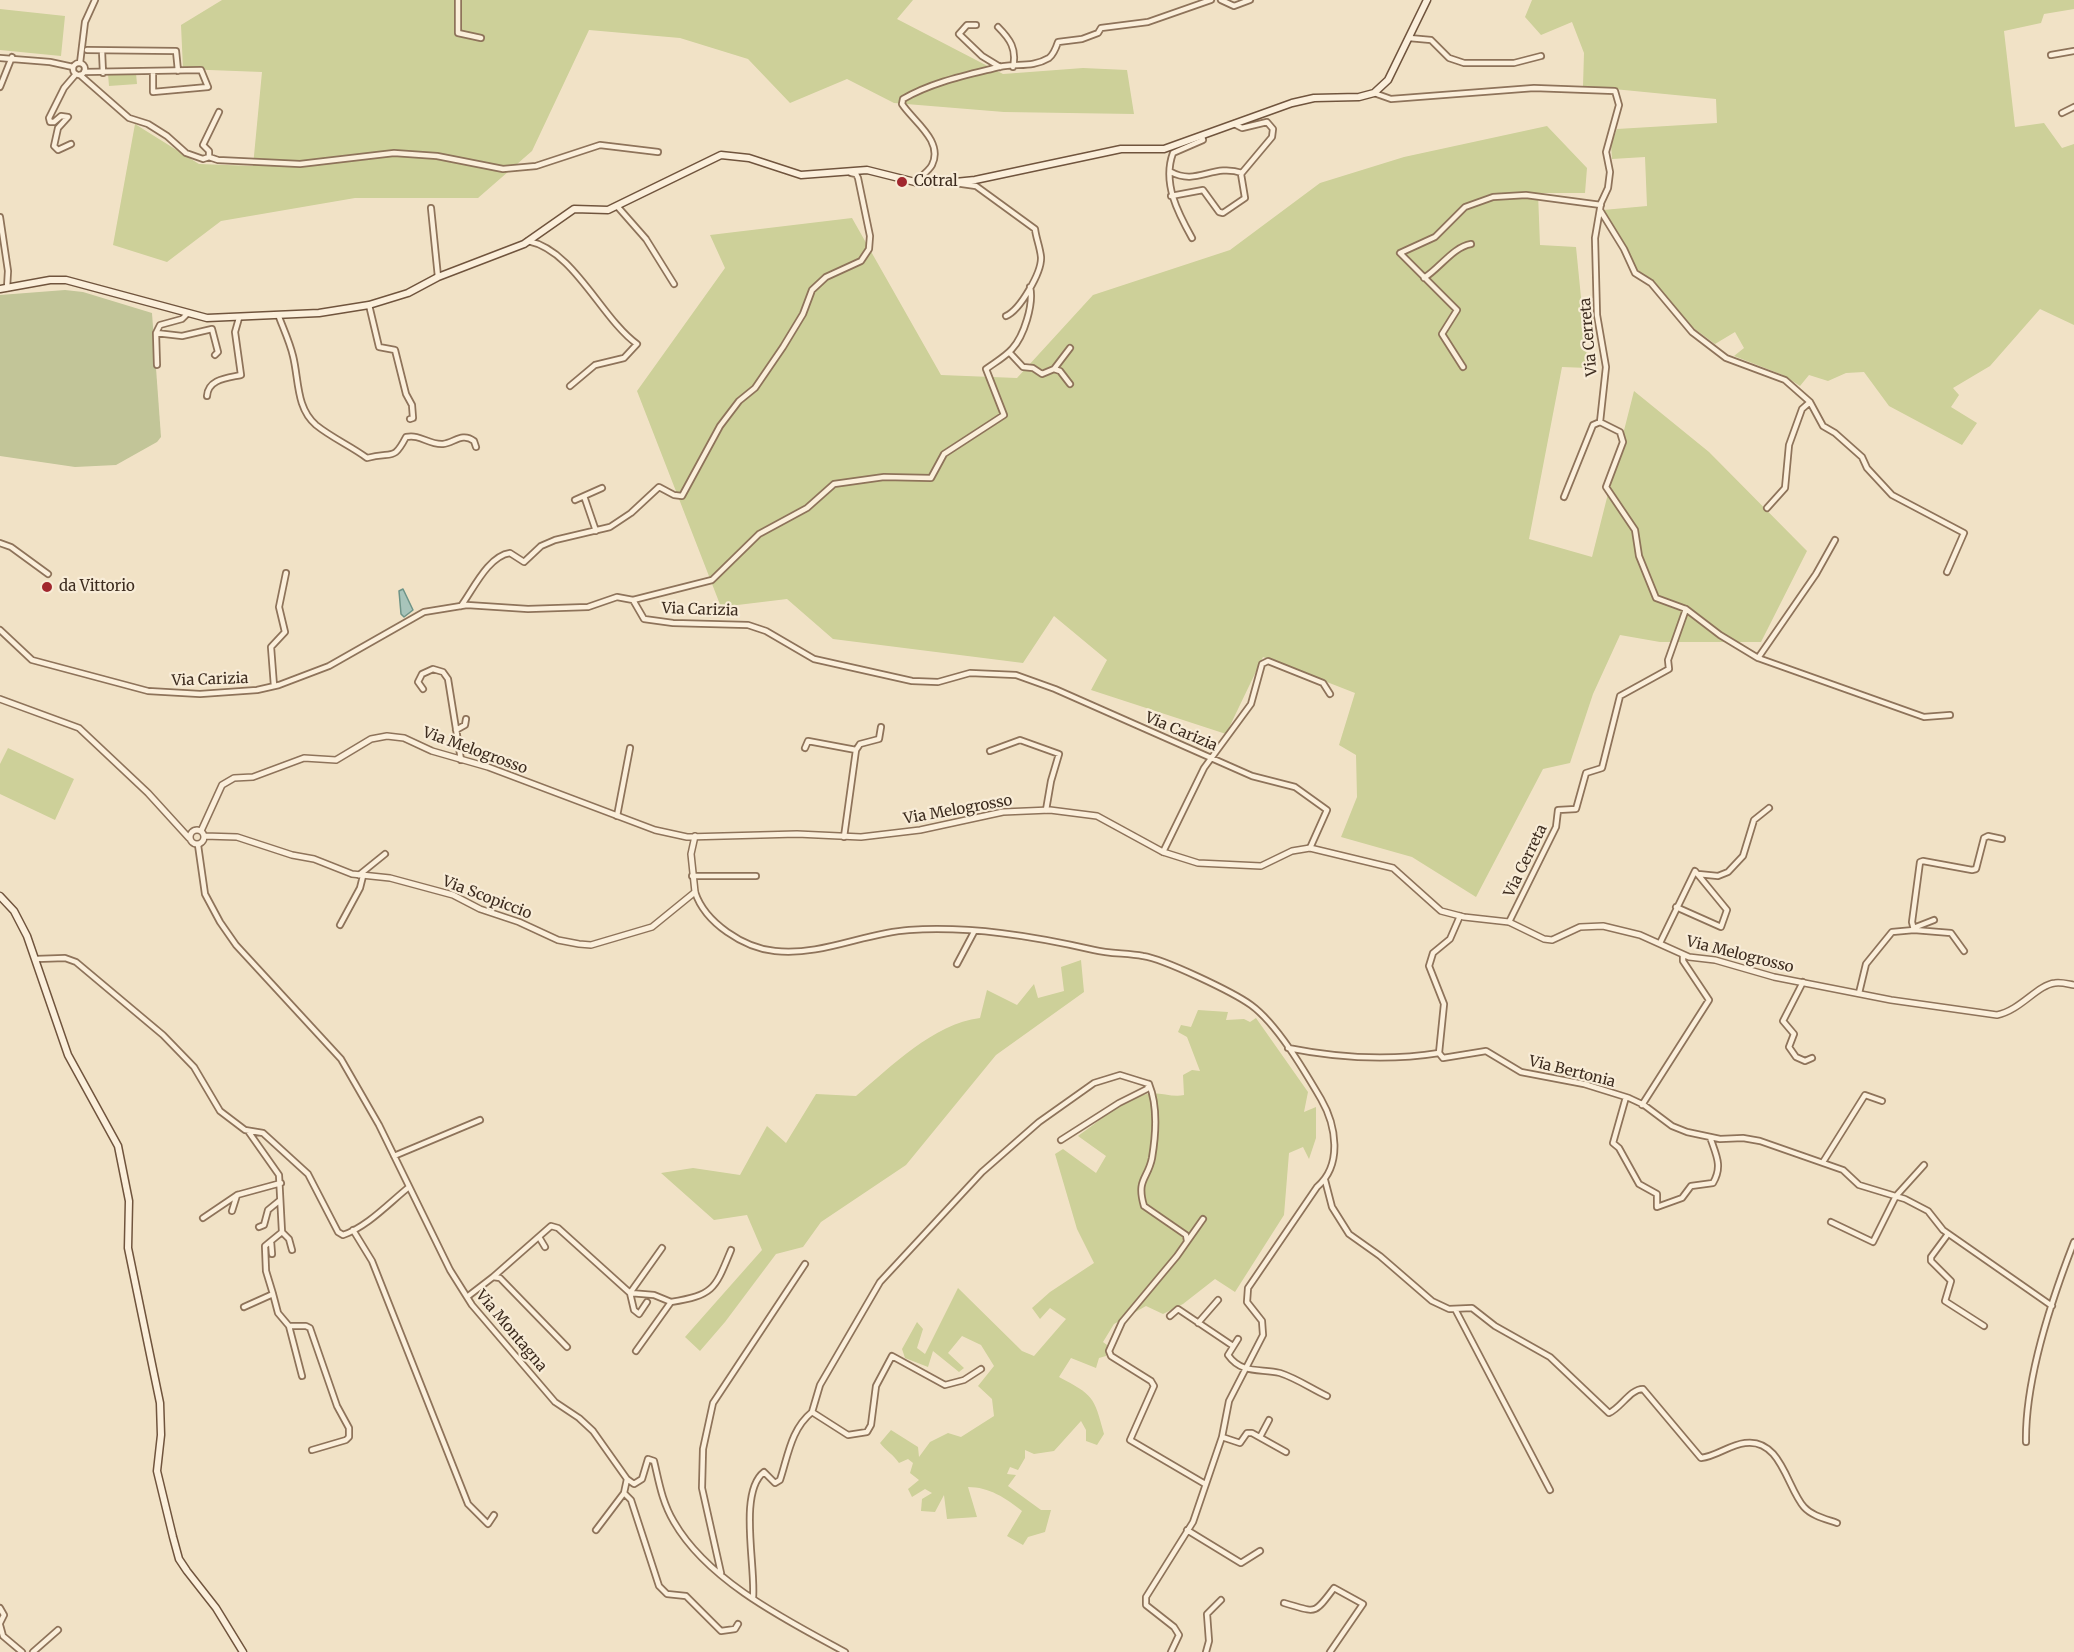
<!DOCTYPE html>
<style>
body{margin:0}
canvas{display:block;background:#f1e2c6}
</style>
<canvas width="2074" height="1652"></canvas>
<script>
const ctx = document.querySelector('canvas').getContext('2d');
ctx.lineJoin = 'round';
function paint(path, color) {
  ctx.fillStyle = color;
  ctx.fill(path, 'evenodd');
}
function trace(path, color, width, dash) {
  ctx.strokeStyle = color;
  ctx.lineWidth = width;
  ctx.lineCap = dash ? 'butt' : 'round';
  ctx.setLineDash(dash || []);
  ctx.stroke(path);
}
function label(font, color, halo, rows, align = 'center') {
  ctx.font = font + ' Merriweather,serif';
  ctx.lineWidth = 4.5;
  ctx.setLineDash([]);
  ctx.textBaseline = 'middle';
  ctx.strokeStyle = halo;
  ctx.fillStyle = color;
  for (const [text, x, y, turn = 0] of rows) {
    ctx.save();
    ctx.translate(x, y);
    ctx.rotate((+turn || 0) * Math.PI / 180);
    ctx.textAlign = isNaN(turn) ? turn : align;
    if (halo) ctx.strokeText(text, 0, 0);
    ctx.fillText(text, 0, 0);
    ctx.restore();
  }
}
paint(new Path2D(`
 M222 0H913L897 19 1003 74 1083 68 1127 70 1134 114 1004 112 894 103 847 79 790 103 748 59 680 38 589 30 532 151 478 198H355L221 221 167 262 113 245 135 124 199 164 253 166 262 72 183 69 181 25Z
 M1532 0H2074V9L2044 14 2041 23 2004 31 2015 127 2044 123 2062 148 2074 144V325L2040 309 1990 366 1953 388 1959 395 1951 407 1977 423 1962 445 1889 406 1864 372 1846 373 1828 381 1809 375 1800 386 1783 375 1734 356 1744 348 1735 332 1715 344 1688 324 1655 284 1635 270 1625 245 1603 210 1647 206 1645 157 1612 159 1611 145 1617 129 1717 123 1716 99 1583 86 1584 53 1572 22 1541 35 1525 17Z
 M0 9 65 16 61 56 0 50Z
 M136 73 137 84 109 86 108 74Z
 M1547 126 1587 168 1585 193H1538L1540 245 1576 247 1588 368 1562 367 1529 539 1592 557 1634 391 1709 452 1807 551 1761 642H1660L1620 635 1593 694 1570 763 1543 769 1476 897 1412 857 1341 837 1357 797 1356 755 1339 745 1355 693 1263 657 1226 734 1091 690 1107 660 1054 616 1023 663 833 639 787 599 721 607 637 391 725 268 710 235 852 218 941 375 1017 378 1093 295 1230 250 1320 183 1404 157Z
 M8 748 74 779 55 820 0 794V764Z
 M1081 960 1084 992 996 1055 906 1165 821 1222 803 1247 776 1254 725 1322 700 1351 685 1337 762 1250 747 1215 714 1220 661 1173 693 1168 740 1175 767 1126 786 1143 816 1094 856 1096C892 1066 933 1024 980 1018L987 990 1017 1005 1034 984 1038 998 1064 991 1061 967Z
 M1198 1010 1228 1012 1226 1020 1244 1019 1250 1022 1256 1018 1308 1092 1304 1112 1316 1107V1138L1309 1159 1303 1147 1289 1153 1284 1215 1235 1292 1215 1279 1183 1304 1163 1314 1146 1306 1114 1324 1103 1342 1107 1345 1106 1356 1099 1358 1096 1368 1071 1358 1059 1377C1093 1395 1094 1396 1104 1434L1097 1445 1086 1441V1430L1081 1421 1054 1451 1034 1454 1025 1450V1458L1018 1470 1010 1467 1007 1474 1016 1475 1008 1486 1041 1510H1051L1045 1532 1028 1537 1023 1545 1007 1536 1022 1511C1006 1498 989 1487 968 1487L977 1517 947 1519 944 1495 935 1512 921 1511 922 1499 932 1493 925 1489 912 1497 908 1489 919 1480 910 1473 913 1463 908 1459 899 1463C893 1454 886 1451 880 1443L891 1430 918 1447 919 1457 930 1442 948 1433 961 1437 994 1416 992 1399 978 1386 994 1366 981 1345 962 1336 948 1353 964 1368 959 1372 933 1351 928 1367 905 1358 902 1349 917 1322 923 1329 917 1348 925 1354 958 1288 1022 1351 1034 1356 1066 1319 1050 1308 1040 1319 1032 1308 1050 1292 1094 1263 1077 1229 1055 1154 1063 1149 1096 1173 1106 1156 1078 1136C1098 1122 1122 1100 1147 1094 1159 1091 1172 1098 1184 1095L1183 1075 1192 1070 1200 1071 1187 1037 1178 1032 1181 1025 1191 1027Z`), '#cdd099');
paint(new Path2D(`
 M65 290 83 292 152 313 161 437 157 442 116 465 75 467 0 456V295Z`), '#c2c598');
const water = new Path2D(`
 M403 589 413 610 404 617 401 614 399 591Z`);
paint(water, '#a8c4ba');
trace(water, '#6e9488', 1.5);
const minor = new Path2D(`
 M458 0V33L481 38
 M1221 0 1234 6 1250 0
 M976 25H967L959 34 982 56 1000 67
 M998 27C1010 39 1017 49 1013 67
 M1409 38 1431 40 1449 58 1464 63H1514L1541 56
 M87 50 176 51 178 71
 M102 51 103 73
 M2051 55 2074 51
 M0 58 50 62 73 67
 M73 69a6 6 0 1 1 12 0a6 6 0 1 1-12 0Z
 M80 63 85 22 95 0
 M84 72 201 70 208 87 153 92V71
 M80 75 129 118 148 124 167 136 186 153 203 159 209 157V151L203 145 219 112
 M0 87 12 57
 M1374 93 1391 99 1534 88 1615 91 1619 105 1606 152 1610 172 1608 188 1601 203 1595 238 1597 315 1606 367 1600 422 1620 432 1623 442 1606 487 1635 530 1639 556 1656 598 1686 609 1668 660 1669 669 1620 696 1602 768 1586 773 1576 809 1558 810 1556 827 1509 922
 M2062 113 2074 107
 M71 144 58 150 54 146 58 128 68 117 61 116 54 122H50L49 118 64 88 76 74
 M209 157 218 160 300 164 394 153 437 156 503 169 536 166 600 145 658 152
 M1171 172C1197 186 1213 163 1242 173
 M915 182C920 177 929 171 932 165 944 141 913 121 902 104L903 99C932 82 967 75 999 67 1017 63 1032 68 1049 58 1054 54 1056 48 1058 42L1082 39 1098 33 1101 28 1148 22 1211 0
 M955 183 976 186 1035 229C1036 238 1040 247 1041 257 1042 272 1020 310 1006 316
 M1171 196 1203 190 1219 212 1223 213 1245 198 1241 174 1272 137 1273 129 1267 122 1242 128 1234 124
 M617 206 646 239 674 284
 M431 208 438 277
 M1600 210 1624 249 1635 273 1651 283 1692 332 1726 358 1785 380 1810 402 1823 426 1835 433 1862 457 1867 468 1892 495 1964 533 1947 572
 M0 217 8 271 7 288
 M1192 238C1178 213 1162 183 1173 153L1203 140 1202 136
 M528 241C574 250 601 318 637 344L624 358 595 365 570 386
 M1424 278C1440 268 1453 247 1471 244
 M369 305 379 347 395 350 406 394 412 405 413 418 410 419
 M279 317C284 330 290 343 293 356 299 380 296 408 316 425 332 438 351 446 367 458 393 451 393 462 406 437 421 434 428 445 443 444 454 443 462 432 474 441L476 447
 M156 333 182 336 212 329 218 352 215 355
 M1009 352 1023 367 1033 368 1042 374 1054 369 1070 348
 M157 365 156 333 160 325 182 319 187 314
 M1463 367 1442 334 1457 310 1400 253 1435 237 1465 207 1493 197 1526 195 1601 205
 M1054 369 1060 371 1070 384
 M207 396C208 379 227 378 241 375L235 332 239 318
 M1564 497 1593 425 1600 422
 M575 500 584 496
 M1767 508 1785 488 1789 445 1802 409 1810 402
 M596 531 584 496 602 488
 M0 543 11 547 48 574
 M633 600 712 580 759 534 807 508 834 484 884 477 931 478 944 454 1004 415 986 369C994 363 1005 357 1012 349 1024 336 1034 304 1030 287
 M461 606C473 590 488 556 510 553L524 562 541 546 555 540 610 527 631 513 659 487 674 495 682 496 720 426 739 401 755 388 783 347 803 314 812 290 826 277 861 261 869 249 870 236 858 178 856 174 851 173
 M1686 609 1720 635 1758 658 1816 574 1835 540
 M0 630 32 660 148 691 200 694 257 690 279 685 329 666 424 612 467 605 528 609 588 607 617 597 633 600 644 619 673 623 748 625 766 631 814 659 912 681 938 682 970 673 1016 675 1055 689 1252 776 1295 787 1327 810 1310 848
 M1758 658 1924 717 1950 715
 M274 686 271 647 285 632 279 607 286 573
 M423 689 418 682 422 674 433 669 443 672 448 679 461 760
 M456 730 465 725 466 719
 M805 748 808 741 856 750 844 837
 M856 750 860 744 879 739 881 727
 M990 751 1020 740 1059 754 1051 781 1046 810
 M617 816 630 748
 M198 845 205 894 220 922 236 945 341 1059 379 1125 450 1270 472 1305 555 1402 579 1418 593 1431 627 1479 634 1484 642 1479 648 1459 654 1461C659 1482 662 1502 674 1522 708 1581 786 1620 845 1652
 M1163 852 1204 768 1251 704 1262 664 1268 661 1323 683 1330 694
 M1698 874 1718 876 1728 872 1743 856 1754 820 1769 808
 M359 875 385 854
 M692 876H756
 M695 892C705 923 744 948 775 951 822 956 864 933 909 930 971 926 1033 936 1094 950 1110 954 1127 953 1143 956 1164 959 1233 992 1251 1005 1277 1024 1304 1070 1321 1099 1336 1125 1343 1165 1317 1187L1248 1288 1247 1302 1262 1321 1263 1335 1229 1401 1222 1437 1193 1522 1146 1597V1605L1174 1627 1179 1635 1171 1652
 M340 925 360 888 363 876
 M1660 943 1695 871 1727 910 1721 927 1676 907
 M1964 951 1951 933 1914 930 1912 922 1920 862 1923 861 1972 870 1976 869 1984 838 1988 836 2002 839
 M36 959 65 958 76 962 163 1035 194 1067 220 1111 245 1130 263 1133 308 1174 338 1232 343 1235C367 1227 389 1203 409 1187
 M957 964 974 932
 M1803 982 1783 1021 1794 1034 1789 1047 1796 1057 1805 1061 1812 1058
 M1859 993 1866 964 1892 932 1914 930 1916 927 1934 920
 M1288 1048C1338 1058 1389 1061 1439 1053L1443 1058 1486 1051 1521 1072 1584 1084 1629 1098 1644 1105 1672 1126 1687 1132 1720 1139 1743 1138 1760 1141 1843 1170 1859 1185 1905 1199 1928 1211 1943 1230 2052 1306
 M1439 1053 1444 1004 1429 966 1433 953 1450 939 1460 916
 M1149 1084C1158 1106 1156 1134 1152 1158 1148 1179 1136 1179 1144 1206L1186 1235 1187 1241
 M1626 1097 1613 1143 1619 1148 1639 1184 1657 1194V1207L1682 1198 1691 1186 1713 1183C1723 1166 1716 1155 1710 1137
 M1642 1105 1709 1000 1683 961V955
 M248 1131 279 1175 282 1232 289 1239 292 1250
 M394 1156 480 1120
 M1823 1162 1865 1095 1882 1101
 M1325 1180 1332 1207 1349 1234 1380 1256 1432 1301 1449 1309 1472 1308 1495 1326 1550 1357 1609 1413C1621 1408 1630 1389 1643 1389L1701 1458C1717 1456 1729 1445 1745 1443 1781 1438 1787 1488 1804 1507 1812 1516 1826 1519 1837 1523
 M232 1211 237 1195 281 1183
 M203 1218 237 1195
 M1203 1219 1177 1256 1122 1322 1109 1351 1111 1356 1151 1381 1154 1386 1130 1440 1205 1484
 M1831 1222 1873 1242 1896 1196 1924 1165
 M259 1227 264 1225 268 1210 279 1201
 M353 1230 372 1261 468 1504 488 1524 494 1515
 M1948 1234 1931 1257V1261L1951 1281 1945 1301 1984 1326
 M539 1237 545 1247
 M272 1254 271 1241 282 1232
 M493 1277 551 1226 558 1228 630 1293 662 1248
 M273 1294 278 1313 289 1326H306L310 1328 337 1406 349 1428V1437L346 1440 312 1450
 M467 1297 493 1277 500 1278 567 1347
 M671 1302C714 1295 715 1289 731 1250
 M244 1307 273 1294 266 1271 265 1246 271 1241
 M1455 1309 1550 1490
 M1170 1316 1178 1309 1233 1346
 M1198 1323 1218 1300
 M289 1326 302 1376
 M1238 1339 1228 1355C1242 1375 1262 1368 1280 1373 1296 1378 1312 1389 1327 1396
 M636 1351 671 1302 654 1295 630 1293 634 1310 639 1314 647 1302
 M812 1412 820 1385 880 1282 982 1172 1039 1122 1094 1083 1120 1075 1149 1084 1147 1089 1119 1103 1061 1140
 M1222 1437 1240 1443 1247 1433H1252L1286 1452
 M1260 1437 1269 1420
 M2026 1442C2025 1379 2051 1301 2074 1242
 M627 1479 624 1493 631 1500 659 1586 667 1594 686 1596 721 1631 735 1629 738 1624
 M596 1530 624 1493
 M1187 1530 1241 1563 1260 1551
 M721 1573 702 1488 703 1449 713 1403 805 1264
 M753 1598C756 1567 738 1492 764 1472L775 1483 780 1480C788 1456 791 1429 812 1412L848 1435 867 1432 871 1425 876 1386 892 1356 945 1385 964 1380 981 1369
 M1284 1603C1317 1612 1313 1616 1334 1588L1363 1604 1330 1652
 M0 1608 4 1615 0 1623
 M0 1625 3 1636 22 1652
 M33 1652 58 1630
 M1206 1652 1209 1641 1207 1614 1221 1600`);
const tertiary = new Path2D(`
 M0 699 79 728 148 793 189 838
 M190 837a7 7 0 1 1 14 0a7 7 0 1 1-14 0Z
 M201 831 222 785 234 778 253 777 304 758 336 760 371 739 387 736 404 738 432 751 488 767 655 830 687 837 797 834 861 837 920 830 1003 812 1050 810 1097 816 1163 852 1198 863 1261 866 1292 851 1310 848 1393 868 1441 911 1464 917 1509 922 1544 939 1552 940 1580 927 1603 926 1640 935 1689 957 1715 960 1774 977 1891 1000 1997 1015C2021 1010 2037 985 2055 983 2061 982 2068 984 2074 985
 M204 836 237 837 292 855 314 859 352 874 390 878 453 895 480 909 519 922 558 940 579 944 591 945 652 927 695 892 691 854 695 836`);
const secondary = new Path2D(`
 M0 289 50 280H66L207 318 319 313 369 305 408 293 438 277 524 244 574 209 608 210 721 155 749 158 801 175 867 170 915 182 945 183 975 180 1121 149H1164L1292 103 1314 98 1359 97 1374 93 1388 80 1427 0
 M0 896 14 911 27 936 68 1055 118 1146 129 1201 128 1248 160 1403 161 1435 157 1471 173 1537 179 1559 187 1571 216 1608 243 1652`);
trace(minor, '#8e735a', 8);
trace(tertiary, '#8e735a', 8);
trace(secondary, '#70543d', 9);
trace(minor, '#fbefdb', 4.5);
trace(tertiary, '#fbefdb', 5);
trace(secondary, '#fbefdb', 6);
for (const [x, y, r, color] of [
 [902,182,6,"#a1272e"],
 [47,587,6,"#a1272e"]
]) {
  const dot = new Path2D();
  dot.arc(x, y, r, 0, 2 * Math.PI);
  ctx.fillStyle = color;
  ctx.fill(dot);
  trace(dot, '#f8ecd7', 2);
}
label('15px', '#3d2c1f', '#f8ecd7', [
 ["Cotral",914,182],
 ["da Vittorio",59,587]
], 'left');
label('15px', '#3d2c1f', '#f8ecd7', [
 ["Via Cerreta",1589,337,-95],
 ["Via Carizia",700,610,2],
 ["Via Carizia",210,680,-2],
 ["Via Carizia",1181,732,23],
 ["Via Melogrosso",475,751,20],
 ["Via Melogrosso",958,810,-10],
 ["Via Cerreta",1526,861,-64],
 ["Via Scopiccio",487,898,21],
 ["Via Melogrosso",1740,955,14],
 ["Via Bertonia",1572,1072,14],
 ["Via Montagna",511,1331,50]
]);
</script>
